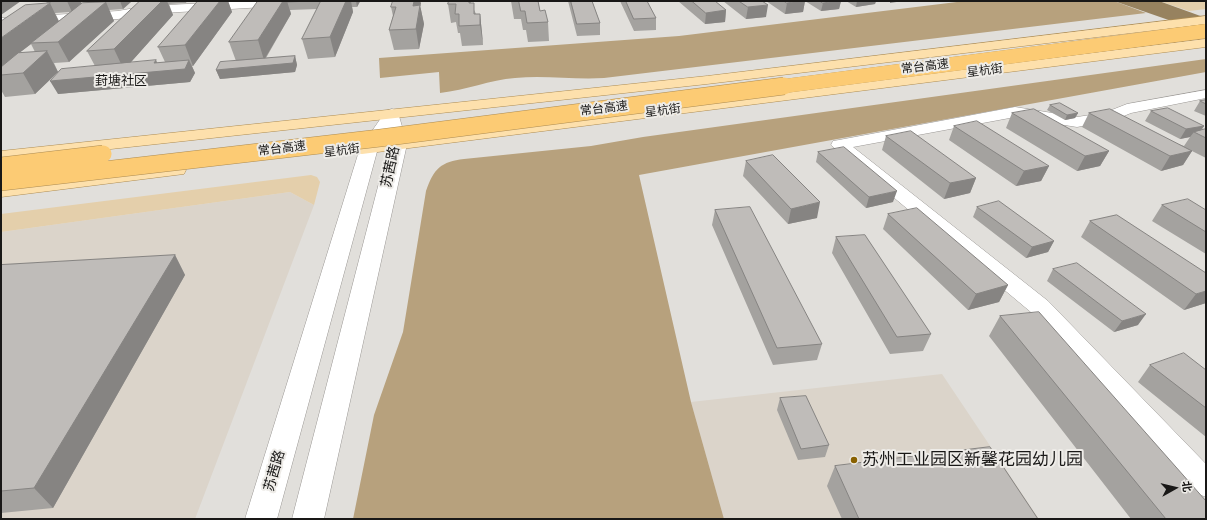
<!DOCTYPE html>
<meta charset="utf-8">
<style>
body{margin:0}
#map{position:relative;width:1207px;height:520px;overflow:hidden;background:#e1dfdb;font-family:"Archivo Narrow","Noto Sans SC",sans-serif}
canvas{display:block}
.frame{position:absolute;inset:0;border:2px solid #191817;pointer-events:none}
.north{position:absolute;left:1155px;top:468px;width:40px;height:40px;-webkit-text-stroke:3px #eeece8;paint-order:stroke;rotate:82deg;font-size:11px;font-weight:700;line-height:16px;text-align:center;color:#191817}
.north::after{content:'';display:block;margin:auto;width:14px;height:18px;background:#191817;clip-path:polygon(50% 0,100% 100%,50% 72%,0 100%)}
</style>
<div id="map">
<canvas width="1207" height="520"></canvas>
<div class="frame"></div>
<div class="north">北</div>
</div>
<script>
const ctx = document.querySelector('canvas').getContext('2d');
ctx.lineJoin = 'round';
function paint(path, color) {
  ctx.fillStyle = color;
  ctx.fill(path, 'evenodd');
}
function trace(path, color, width, dash) {
  ctx.strokeStyle = color;
  ctx.lineWidth = width;
  ctx.lineCap = dash ? 'butt' : 'round';
  ctx.setLineDash(dash || []);
  ctx.stroke(path);
}
function label(font, color, halo, rows, align = 'center') {
  ctx.font = font + ' "Archivo Narrow","Noto Sans SC",sans-serif';
  ctx.lineWidth = 4;
  ctx.setLineDash([]);
  ctx.textBaseline = 'middle';
  ctx.strokeStyle = halo;
  ctx.fillStyle = color;
  for (const [text, x, y, turn = 0] of rows) {
    ctx.save();
    ctx.translate(x, y);
    ctx.rotate((+turn || 0) * Math.PI / 180);
    ctx.textAlign = isNaN(turn) ? turn : align;
    if (halo) ctx.strokeText(text, 0, 0);
    ctx.fillText(text, 0, 0);
    ctx.restore();
  }
}
paint(new Path2D(`
 M290 192 314 205 195 519H1V232Z
 M942 374 1039 519H724L691 402Z`), '#dbd4ca');
paint(new Path2D(`
 M1159 1H1206V9L1189 11Z
 M311 175 317 177 320 182 314 205 290 192 1 232V214Z`), '#e4cfab');
paint(new Path2D(`
 M965 1H1114L1146 13 604 78C575 80 545 75 515 78 490 80 466 90 440 93L439 72 380 78 379 58 679 36Z
 M1206 59V72L639 175 691 402 724 519H353L374 415 403 332 426 191C434 168 441 162 464 159L591 146 643 137Z`), '#b7a17d');
paint(new Path2D(`
 M1114 1H1159L1206 18V33Z`), '#97825f');
const street = new Path2D(`
 M250 1H321L315 4 146 14 118 19 1 26V18L118 11 146 6Z
 M1206 90V98L1131 113 1114 120 1077 127 1015 117 853 147 1048 301 1206 464V497L1196 493 1032 313 831 145 833 141 839 140 1015 107 1077 117 1104 113 1127 104Z`);
const secondary = new Path2D(`
 M392 109 398 111 400 114 399 116 407 144 324 519H292L389 144 387 133 378 148 277 519H245L360 148 386 111Z`);
const primary = new Path2D(`
 M1206 16V24L707 84 1 161V151L707 76Z
 M1206 39V47L362 154 356 153 353 149 356 145 362 144Z
 M177 164 184 166 186 170 184 174 1 197V185Z`);
trace(street, '#9a9794', 1);
trace(secondary, '#9a9794', 1);
trace(primary, '#ad8c53', 1);
paint(street, '#fff');
paint(secondary, '#fff');
paint(primary, '#fde0ac');
const highwayBridgeFar1 = new Path2D(`
 M777 87 1206 31`);
const highwayBridge = new Path2D(`
 M1 166 103 154
 M1 182 380 138 784 86`);
trace(highwayBridgeFar1, '#ad8c53', 14, []);
trace(highwayBridge, '#ad8c53', 18, []);
trace(highwayBridgeFar1, '#fccb74', 14);
trace(highwayBridge, '#fccb74', 17);
paint(new Path2D(`
 M46 1H80L82 3 97 2V1H132L123 9 109 10 114 21 69 62 54 63 58 72 95 66 87 51 140 1H187L186 3 169 4 173 15 130 63H157L165 62 158 47 198 1H228L232 12 193 66H192L195 73 190 82 58 94 57 73 35 94 5 97 1 90V67L47 4ZM70 12 59 21 55 13ZM31 44 35 52 19 53Z
 M258 1H360V2L357 7H352L353 12 335 57 308 59 302 39 317 9 290 10 291 14 266 58 295 56 297 65 295 72 220 79 216 70 236 61 229 42Z
 M449 1H471V3L476 14H480L482 33 483 45 462 46 460 33H458L456 22 451 23 448 4Z
 M511 1H538L540 11 548 22 549 41 528 42 526 30H523L521 19H514Z
 M568 1H592L600 23V35L577 36Z
 M620 1H647L656 18V30L634 31Z
 M678 1H715L726 10 725 22 705 24Z
 M723 1H762L766 17 746 19Z
 M766 1H805L803 12 785 14Z
 M805 1H841L839 9 821 11Z
 M846 1H876L875 4 856 7Z
 M421 3 420 5 424 24 419 49 394 50 389 30 393 16 391 7Z
 M1206 100V116L1194 111 1200 101Z
 M1050 105 1078 113 1075 118 1065 120 1047 110Z
 M1151 111 1204 126 1201 131 1206 129V158L1192 151 1183 165 1161 171 1082 127 1089 113 1184 146 1190 137 1180 139 1145 121Z
 M1012 113 1109 151 1100 166 1077 171 1006 128Z
 M954 126 1049 166 1041 181 1016 186 949 140Z
 M886 136 976 178 970 193 944 199 882 150Z
 M818 152 893 202 866 208 816 162Z
 M746 161 817 218 788 224 743 176Z
 M1162 205 1206 210V254L1152 221Z
 M977 207 1054 241 1048 252 1026 258 973 217Z
 M715 210 822 344 817 360 773 365 712 225Z
 M888 214 1008 285 999 302 968 310 883 229Z
 M1117 215 1206 303 1184 310 1081 237 1090 221Z
 M836 237 931 334 923 351 890 354 832 253Z
 M175 255 185 275 53 508 1 513V265Z
 M1053 269 1138 325 1114 332 1047 281Z
 M1000 316 1206 519H1131L989 336Z
 M1150 365 1206 370V437L1138 382Z
 M780 398 829 445 825 457 798 460 777 410Z
 M835 466 1038 519H842L827 486Z`), '#a4a29f');
paint(new Path2D(`
 M1 1H21L1 15Z
 M67 1H80L82 4 72 12Z
 M120 1H132L123 9Z
 M162 1H167L173 15 124 70 114 49Z
 M220 1H228L232 12 193 66 185 45Z
 M283 1H287L291 14 264 60 258 40Z
 M346 1H351L353 12 335 57 330 37Z
 M356 1H360L357 7Z
 M414 1H420L421 3 417 24 420 5 424 24 419 49 416 29 413 6Z
 M799 1H805L803 12 785 14 787 3Z
 M837 1H841L839 9 821 11 823 3Z
 M857 1H876L875 4 856 7Z
 M890 1H903L890 3Z
 M106 2 114 21 69 62 58 42Z
 M50 3 59 22 31 43V44L1 67V38Z
 M768 5 766 17 746 19 748 7Z
 M726 10 725 22 705 24 706 13Z
 M480 14 482 33 483 45 480 25Z
 M47 51 58 72 35 94 23 73Z
 M295 56 297 65 295 72 220 79 216 70Z
 M156 60 161 71 189 60 195 73 190 82 58 94 50 81 154 63Z
 M1078 113 1075 118 1065 120 1067 115Z
 M1204 126 1198 134 1194 132 1190 137 1180 139 1186 129Z
 M1109 151 1100 166 1077 171 1085 156Z
 M1192 151 1183 165 1161 171 1170 156Z
 M1049 166 1041 181 1016 186 1024 171Z
 M976 178 970 193 944 199 950 183Z
 M897 191 893 202 866 208 869 197Z
 M820 202 817 218 788 224 791 209Z
 M1054 241 1048 252 1026 258 1032 247Z
 M175 255 185 275 53 508 34 488Z
 M1008 285 999 302 968 310 976 294Z
 M1206 291V303L1184 310 1196 294Z
 M1146 314 1138 325 1114 332 1122 321Z`), '#868482');
const building = new Path2D(`
 M140 1H162L114 49 87 51Z
 M198 1H220L185 45 158 47Z
 M258 1H283L258 40 229 42Z
 M287 1H311L287 2Z
 M321 1H346L330 37 302 39Z
 M393 1H414L413 6 420 5 416 29 389 30 396 7H391Z
 M449 1H469V3H474V14H480V25L459 26V14H455L456 4H448Z
 M519 1H538L540 11 545 10 548 22 527 23 525 11H521Z
 M571 1H592L600 23 577 24Z
 M626 1H647L656 18 634 19Z
 M692 1H715L726 10 706 13Z
 M739 1H762L768 5 748 7Z
 M784 1H799L787 3Z
 M820 1H837L823 3Z
 M106 2 58 42 31 43 82 3Z
 M50 3 1 38V21L25 5Z
 M47 51 23 73 1 75V67L18 53Z
 M295 56 293 63 216 70 220 62Z
 M156 60 154 63 189 60 185 69 50 81 61 69Z
 M1206 100V104L1200 101Z
 M1060 103 1078 113 1067 115 1050 105Z
 M1168 108 1204 126 1186 129 1151 111Z
 M1034 109 1109 151 1085 156 1012 113Z
 M1110 109 1192 151 1170 156 1089 113Z
 M977 121 1049 166 1024 171 954 126Z
 M1206 129V138L1194 132Z
 M911 131 976 178 950 183 886 136Z
 M844 147 897 191 869 197 818 152Z
 M773 155 820 202 791 209 746 161Z
 M1188 199 1206 210V232L1162 205Z
 M999 201 1054 241 1032 247 977 207Z
 M750 207 822 344 777 348 715 210Z
 M917 208 1008 285 976 294 888 214Z
 M1117 215 1206 273V291L1196 294 1090 221Z
 M865 235 931 334 897 337 836 237Z
 M175 255 34 488 1 491V265Z
 M1077 263 1146 314 1122 321 1053 269Z
 M1039 312 1206 501V519H1166L1000 316Z
 M1184 353 1206 370V408L1150 365Z
 M806 396 829 445 801 449 780 398Z
 M990 447 1038 519H859L835 466Z`);
paint(building, '#bfbcb9');
trace(building, '#868482', 1);
for (const [x, y, r, color] of [
 [854,460,4,"#896100"]
]) {
  const dot = new Path2D();
  dot.arc(x, y, r, 0, 2 * Math.PI);
  ctx.fillStyle = color;
  ctx.fill(dot);
  trace(dot, '#eeece8', 1.5);
}
label('12px', '#191817', '#eeece8', [
 ["常台高速",925,67,-7],
 ["星杭街",985,71,-7],
 ["常台高速",604,109,-7],
 ["星杭街",663,111,-7],
 ["常台高速",282,149,-7],
 ["星杭街",342,151,-7]
]);
label('13px', '#191817', '#eeece8', [
 ["葑塘社区",121,82]
]);
label('14px', '#191817', '#eeece8', [
 ["苏茜路",391,167,-78],
 ["苏茜路",275,471,-74]
]);
label('17px', '#191817', '#eeece8', [
 ["苏州工业园区新馨花园幼儿园",862,460]
], 'left');
</script>
